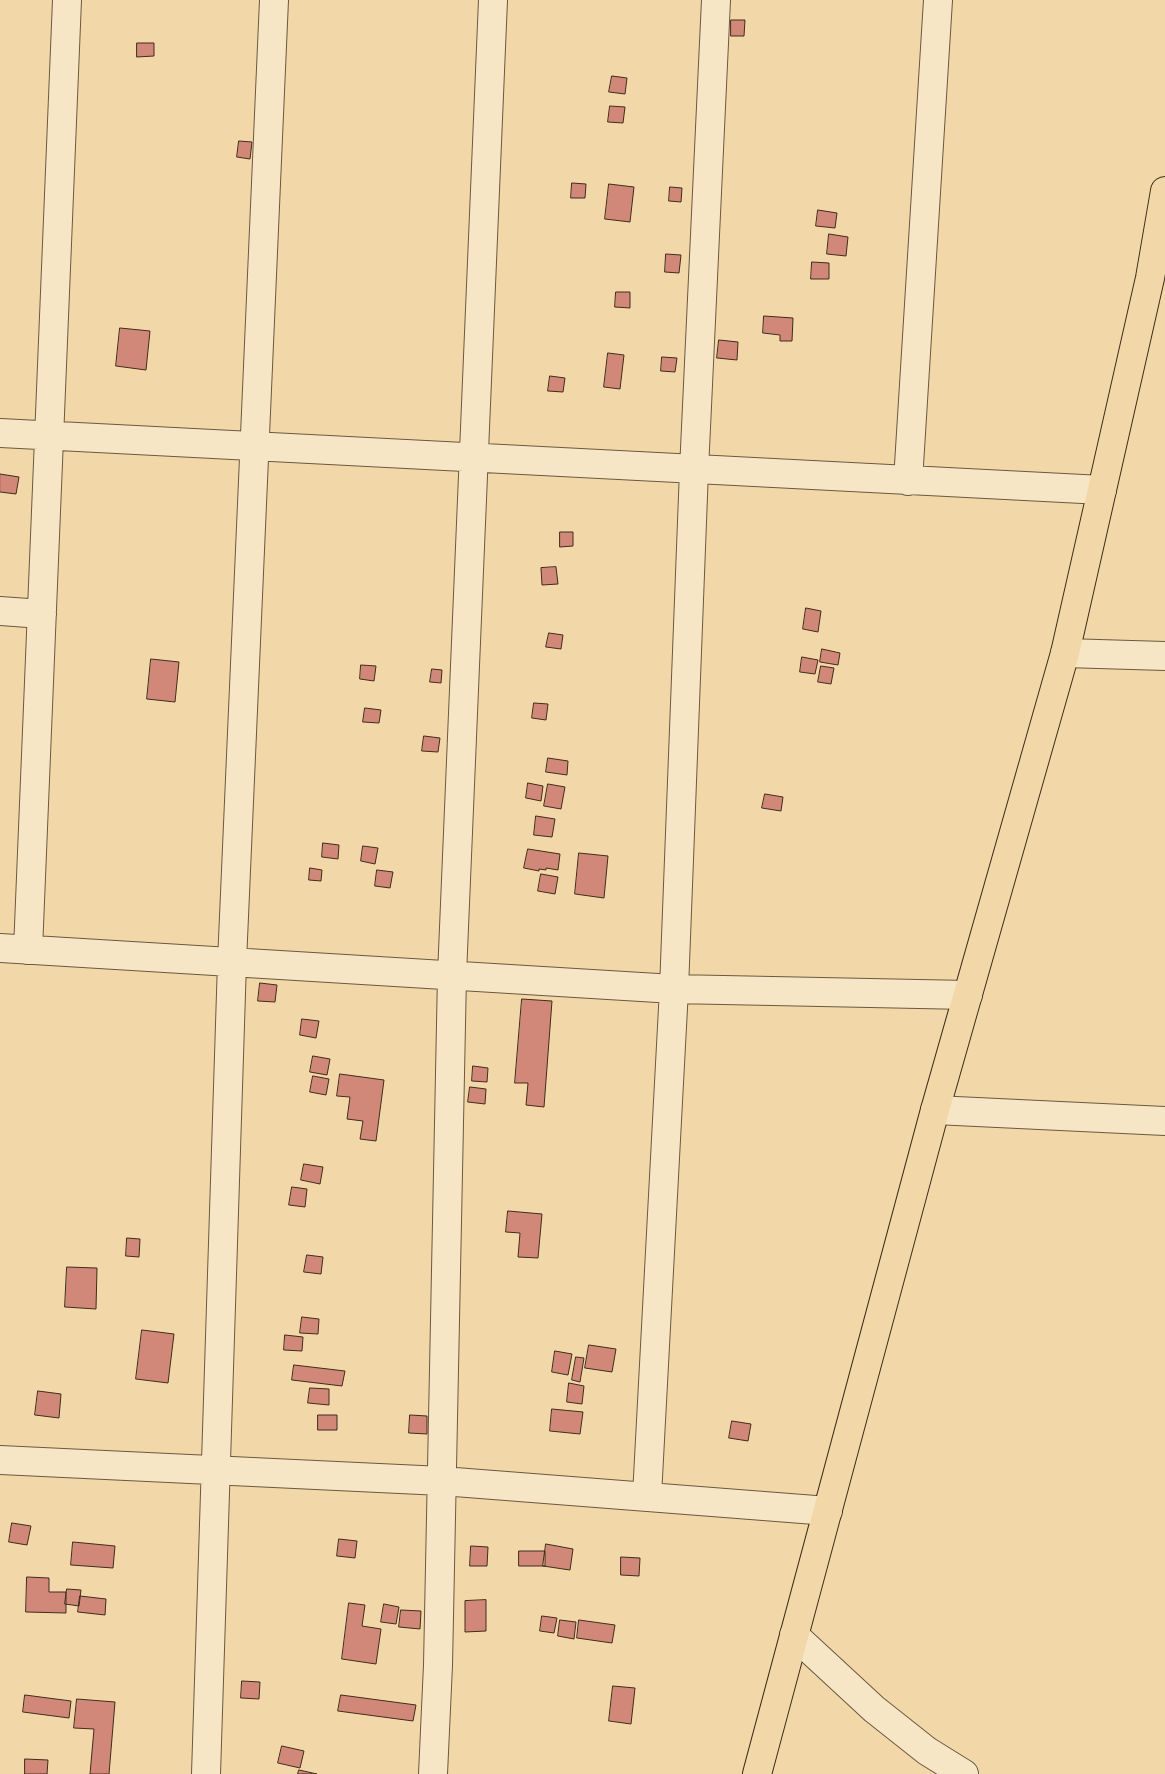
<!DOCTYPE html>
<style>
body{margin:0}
canvas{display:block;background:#f2d8a8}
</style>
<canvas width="1165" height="1774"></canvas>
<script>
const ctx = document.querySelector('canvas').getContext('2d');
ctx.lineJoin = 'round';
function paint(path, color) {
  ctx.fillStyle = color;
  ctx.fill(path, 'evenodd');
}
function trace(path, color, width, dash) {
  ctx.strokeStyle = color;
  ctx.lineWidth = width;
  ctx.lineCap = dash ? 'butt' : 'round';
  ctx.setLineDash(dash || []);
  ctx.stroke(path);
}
const building = new Path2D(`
 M731 20H745L744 36H731Z
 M137 43H154V56L137 57Z
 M612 76 627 78 625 94 609 92Z
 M610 106 625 107 623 123 608 122Z
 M239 141 252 142 250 159 237 157Z
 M572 183 586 184 585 198H571Z
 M609 184 634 187 630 222 605 219Z
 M670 187 682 188 681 202 669 201Z
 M818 210 837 213 835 228 816 226Z
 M829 234 848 237 846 256 827 254Z
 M666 254 681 255 679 273 665 272Z
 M812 262 829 263V279H811Z
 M616 292H630V308L615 307Z
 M764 316 793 318 792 341H780V335L763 333Z
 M120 328 150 331 146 370 116 366Z
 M719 340 738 342 737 360 717 358Z
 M608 353 624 355 620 389 604 387Z
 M662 357 677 358 675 372 661 371Z
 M550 376 565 378 563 392 548 391Z
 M0 474 19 477 16 494 0 492Z
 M560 532H573V546L560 547Z
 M556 567 558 584 542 585 541 568Z
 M806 608 821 611 818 632 803 629Z
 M549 633 563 635 561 649 546 647Z
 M822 649 840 653 838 665 820 662Z
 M802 657 818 660 815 674 800 672Z
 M151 659 179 662 175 702 147 699Z
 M361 665 376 666 374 681 360 679Z
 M821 666 834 668 831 684 818 682Z
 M432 669 442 670 441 683 430 682Z
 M534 703 548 704 546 720 532 718Z
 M365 708 381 710 379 723 363 722Z
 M424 736 440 738 438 752 422 751Z
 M548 758 568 761 567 775 546 772Z
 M528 783 543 786 541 801 526 798Z
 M548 784 565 787 561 809 544 806Z
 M765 794 783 797 781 811 762 808Z
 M536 816 555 819 552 837 534 835Z
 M323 843 339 845 338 859 322 857Z
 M363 846 378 848 375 864 361 861Z
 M528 849 560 854 558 870 546 868V870L539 869V871L524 868Z
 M579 853 608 856 604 898 575 894Z
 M310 868 322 870 321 881 309 880Z
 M377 870 393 872 390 888 375 886Z
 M541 874 558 877 555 894 538 891Z
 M260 983 277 985 275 1002 258 1001Z
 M522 999 552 1001 544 1107 526 1105 528 1083H515Z
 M302 1019 319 1021 316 1038 300 1035Z
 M313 1056 330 1059 327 1075 310 1072Z
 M473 1066 488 1068 487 1082 472 1081Z
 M340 1074 384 1080 376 1141 360 1139 363 1121 347 1119 350 1097 337 1096Z
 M313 1076 329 1079 326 1095 310 1092Z
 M470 1087 486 1089 485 1104 468 1102Z
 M304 1164 323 1167 320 1184 301 1180Z
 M292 1187 307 1189 305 1207 289 1205Z
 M508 1211 542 1214 538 1258 518 1257 520 1233 506 1232Z
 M127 1238 140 1239 139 1257 126 1256Z
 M307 1255 323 1257 321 1274 304 1272Z
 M67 1267 97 1268 96 1309 65 1307Z
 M302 1317 319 1319 318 1334 300 1333Z
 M142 1330 174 1334 168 1383 136 1379Z
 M285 1335 303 1337 302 1351 284 1350Z
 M589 1345 616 1349 612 1372 585 1368Z
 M555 1351 572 1354 568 1375 552 1372Z
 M576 1357 584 1358 580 1382 572 1380Z
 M294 1365 345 1371 342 1386 292 1380Z
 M569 1383 584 1386 582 1404 567 1402Z
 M310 1388 329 1389V1405L308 1403Z
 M38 1391 61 1394 59 1418 35 1415Z
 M552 1409 583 1412 580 1434 550 1431Z
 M318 1415H337V1430H318Z
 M410 1415 427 1416V1434L409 1433Z
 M732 1421 751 1424 748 1441 729 1438Z
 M12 1523 31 1526 27 1545 9 1542Z
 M339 1539 357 1541 355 1558 337 1556Z
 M73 1542 115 1546 113 1568 71 1565Z
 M546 1544 573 1549 570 1570 543 1566Z
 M471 1546 488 1547 487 1566H470Z
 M519 1551H545V1566H519Z
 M621 1557 640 1558 639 1576 621 1575Z
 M27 1577 49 1578V1592H66V1613L26 1612Z
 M67 1589 81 1590 79 1606 65 1604Z
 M80 1596 106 1599 105 1615 78 1612Z
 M486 1600V1631L465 1632V1601Z
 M349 1603 365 1605 362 1626 381 1629 376 1664 342 1659Z
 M384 1604 399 1607 396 1624 381 1622Z
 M401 1610 421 1611 420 1629 399 1627Z
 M542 1616 557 1618 554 1633 540 1631Z
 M560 1620 576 1622 574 1639 558 1636Z
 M579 1620 615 1625 612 1643 577 1638Z
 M242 1681 260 1682 259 1699 241 1698Z
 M613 1686 635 1688 631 1724 609 1721Z
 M25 1695 71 1701 69 1718 23 1712Z
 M341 1695 416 1705 413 1721 338 1711Z
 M77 1699 115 1702 109 1774H90L94 1729 74 1728Z
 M282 1746 304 1751 300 1768 278 1763Z
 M25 1759 48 1760 47 1774H25Z
 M299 1770 317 1774H298Z`);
paint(building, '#d18878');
trace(building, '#3e2d1a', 1);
const street = new Path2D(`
 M0 433 1102 490
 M908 481 938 0
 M0 611 42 614
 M1065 653 1165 656
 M0 948 674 989 968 995
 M28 950 67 0
 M935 1110 1165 1121
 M0 1460 442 1481 828 1511
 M647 1496 674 989 694 470 716 0
 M794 1635 874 1709 927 1751 964 1774
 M206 1774 232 962 274 0
 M433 1774 438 1665 452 975 493 0`);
const primary = new Path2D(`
 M757 1774 935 1110 1065 653 1150 278 1165 191`);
trace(street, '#6b583e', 30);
trace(primary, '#3e2d1a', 30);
trace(street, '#f7e6c6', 28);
trace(primary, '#f2d8a8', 28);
</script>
